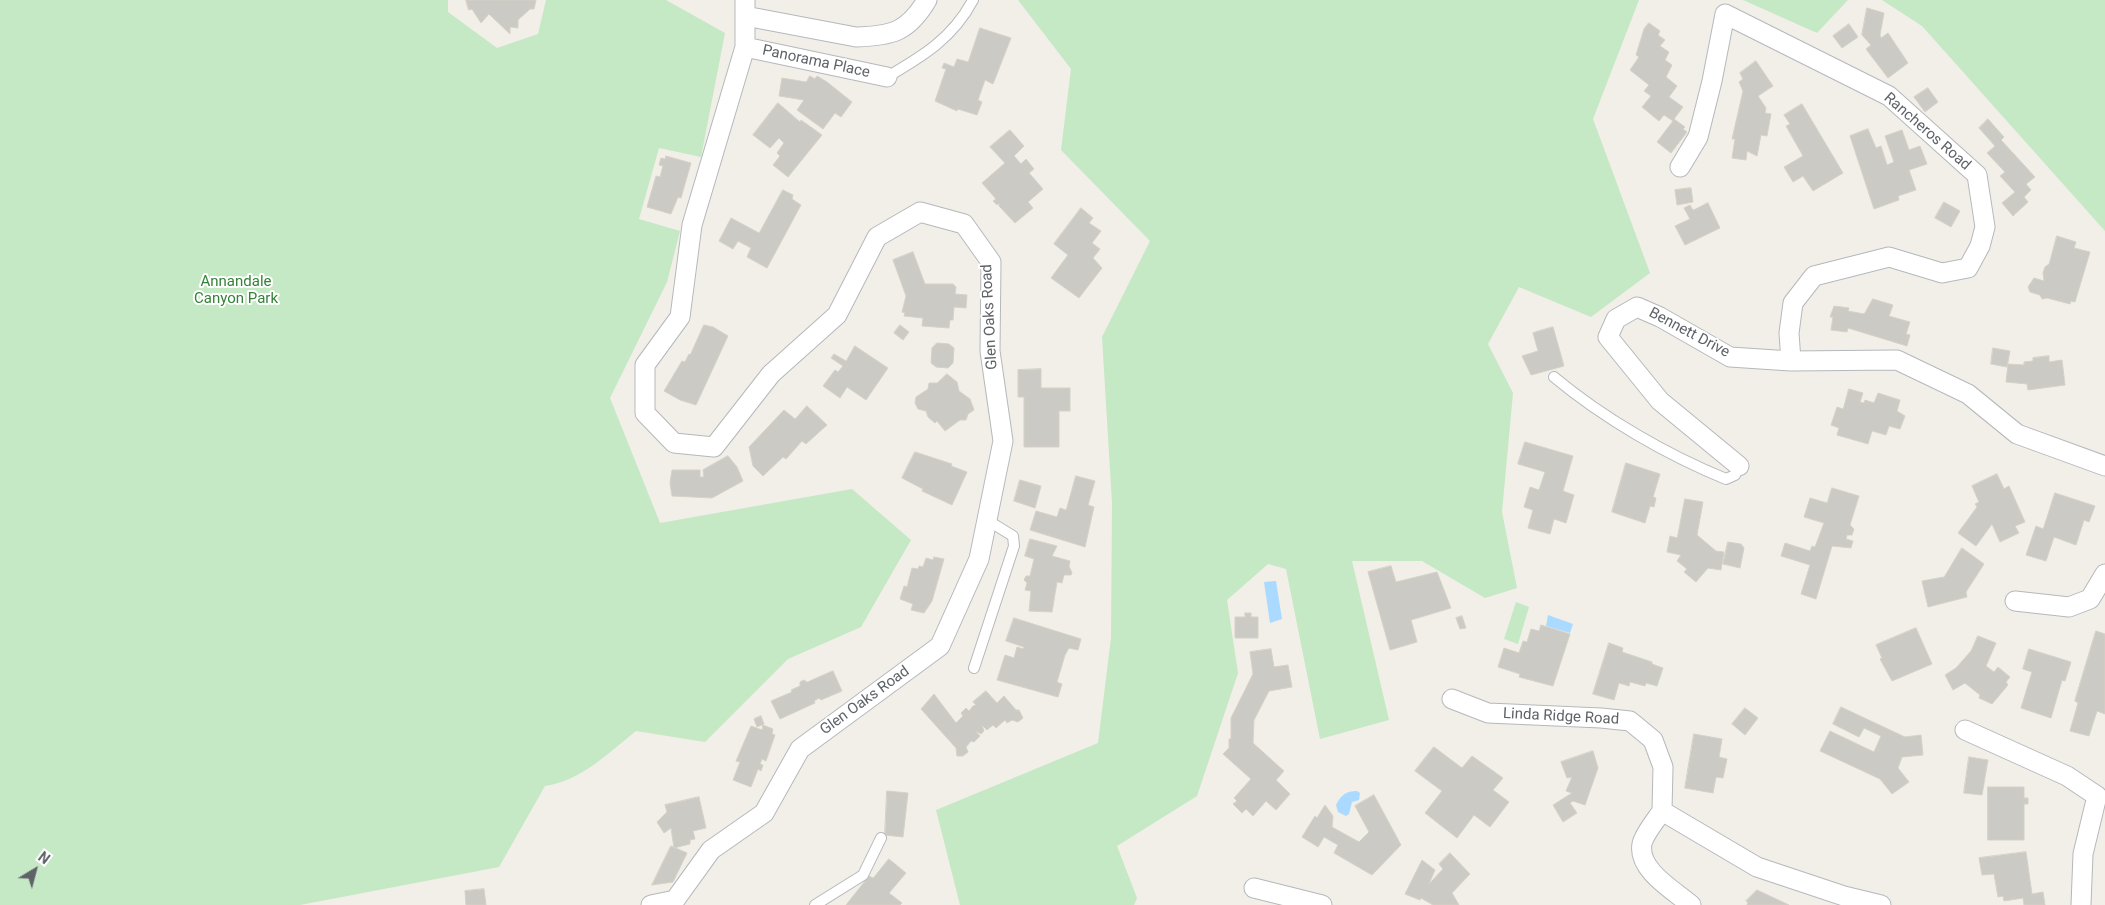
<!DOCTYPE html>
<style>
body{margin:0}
#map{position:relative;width:2105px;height:905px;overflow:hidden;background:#f1efe8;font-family:Roboto,sans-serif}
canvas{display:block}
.north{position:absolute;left:10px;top:845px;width:50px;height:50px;-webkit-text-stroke:4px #fff;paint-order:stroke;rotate:37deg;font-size:14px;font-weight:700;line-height:20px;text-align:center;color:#5f6368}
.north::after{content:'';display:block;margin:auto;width:18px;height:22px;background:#5f6368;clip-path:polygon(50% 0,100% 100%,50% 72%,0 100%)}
</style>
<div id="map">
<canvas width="2105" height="905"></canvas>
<div class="north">N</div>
</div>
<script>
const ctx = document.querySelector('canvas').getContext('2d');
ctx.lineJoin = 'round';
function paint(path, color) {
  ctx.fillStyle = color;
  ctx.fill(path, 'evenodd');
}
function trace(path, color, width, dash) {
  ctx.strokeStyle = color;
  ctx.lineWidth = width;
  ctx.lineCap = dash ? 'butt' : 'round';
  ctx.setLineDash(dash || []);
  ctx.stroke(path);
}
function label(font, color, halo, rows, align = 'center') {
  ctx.font = font + ' Roboto,sans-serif';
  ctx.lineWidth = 4;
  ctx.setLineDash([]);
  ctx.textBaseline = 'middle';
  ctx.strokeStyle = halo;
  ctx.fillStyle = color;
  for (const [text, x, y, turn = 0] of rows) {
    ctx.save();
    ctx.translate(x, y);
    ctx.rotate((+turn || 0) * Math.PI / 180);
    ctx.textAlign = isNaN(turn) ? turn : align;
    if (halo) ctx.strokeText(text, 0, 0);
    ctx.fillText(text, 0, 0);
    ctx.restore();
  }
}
paint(new Path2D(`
 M0 0H448V12L497 48 538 34 546 0H666L725 33 701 157 659 148 639 219 680 231 667 282 610 398 660 523 852 489 911 540 861 627 788 659 705 742 636 731C608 753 581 781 545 786L499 867 300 905H0Z
 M1018 0H1639L1593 119 1650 273 1591 317 1519 287 1488 344 1513 393 1502 512 1517 588 1485 598 1422 561H1352L1389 720 1320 739 1286 569 1268 564 1227 600 1238 673 1197 796 1117 846 1137 898 1134 905H960L936 810 1098 743 1111 638 1112 503 1102 337 1150 241 1061 150 1071 69Z
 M1743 0H1848L1817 33Z
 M1882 0H2105V231L1922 26Z
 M1516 602 1529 607 1518 644 1504 639Z`), '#c5e8c5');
paint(new Path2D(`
 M1276 581 1282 619 1270 623 1264 582Z
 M1548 615 1573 624 1570 633 1546 626Z
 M1357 791 1360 793 1359 800 1352 802 1349 814 1346 816 1338 812 1336 805C1341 795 1346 791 1357 791Z`), '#aadaff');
const building = new Path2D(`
 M466 0H536L534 9H530L518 20V28L510 27V34L489 14 481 23 472 9 469 10Z
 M1867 8 1884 13 1880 35 1881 38 1888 33 1908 63 1888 78 1866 49 1871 45 1862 35Z
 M1649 23 1660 31 1658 35 1665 40 1660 46 1669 52 1665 60 1672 65 1666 77 1677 86 1669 97 1683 107 1674 119 1685 127 1683 129 1687 132 1671 153 1657 142 1673 121 1664 115 1659 121 1642 107 1651 96 1644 91 1649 85 1630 70 1639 57 1636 55 1644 29Z
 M1849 24 1858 37 1842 48 1833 36Z
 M980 28 1011 38 993 84 985 80 978 100 982 102 977 115 958 109 957 111 935 101 946 69 942 68 944 63 954 67 957 59 968 62Z
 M1756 61 1773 86 1758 96 1766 108 1765 113 1771 114 1767 136 1761 135 1757 156 1747 151 1746 160 1732 158 1735 139H1732L1743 91 1739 82 1743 79 1740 73Z
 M810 76 815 79 817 76 827 82 852 102 841 117 835 113 823 129 797 110 804 100 779 96 782 78 806 82Z
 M1928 88 1938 102 1925 112 1914 97Z
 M778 103 800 122 801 120 822 135 788 177 773 165 780 156 777 153 784 143 779 138 770 148 753 135Z
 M1802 104 1843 173 1813 191 1803 176 1793 182 1784 167 1803 156 1786 126 1790 124 1784 115Z
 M1988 119 2004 137 2001 140 2035 177 2026 184 2031 190 2024 197 2028 202 2013 216 2002 203 2015 192 2000 176 2005 172 1987 153 1995 146 1979 128Z
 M1868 129 1876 148 1881 146 1887 165 1894 162 1885 136 1902 130 1909 150 1920 146 1927 164 1909 170 1916 190 1898 196 1899 200 1874 209 1850 136Z
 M1010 130 1024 146 1014 156 1021 164 1026 159 1034 169 1029 173 1043 189 1028 202 1033 208 1015 223 999 206V203L997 205 993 201 996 199 982 183 1005 163 990 147Z
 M666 156 691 163 681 198 678 197 671 214 647 207 656 176 660 177 663 166 659 165 661 158 665 159Z
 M1691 188 1693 202 1677 205 1675 190Z
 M783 190 793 195 792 199 801 205 767 268 747 257 751 248 738 241 733 249 719 241 731 218 759 233Z
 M1944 202 1960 211 1951 227 1935 218Z
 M1708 203 1720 228 1685 245 1675 226 1690 219 1684 208 1690 205 1693 210Z
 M1081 208 1093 218 1089 223 1101 231 1092 243 1100 249 1093 258 1102 268 1079 298 1051 278 1068 255 1054 244Z
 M2057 236 2076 242 2074 248 2090 252 2075 302 2071 301 2070 304 2047 298 2042 299 2040 295 2030 292 2028 287 2034 278 2044 281 2043 273 2045 267 2049 264Z
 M913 252 925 284H953L956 287 955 294 967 295 966 308 954 307 953 320H950L949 328 922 326 923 318 904 316 905 313 902 312 906 296 893 260Z
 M1873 299 1893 305 1889 316 1910 322 1906 334 1910 335 1907 346 1848 328 1847 332 1831 330 1833 317H1830L1834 306 1849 308 1848 311 1864 314Z
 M704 325 713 327 728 336 696 405 680 400 664 391 682 361 685 362 689 354 690 355Z
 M900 325 909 332 903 340 894 333Z
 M1553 327 1564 366 1531 375 1522 356 1538 351 1533 333Z
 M937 343 949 344 954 348 953 363 948 368 936 367 931 363 932 348Z
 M855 346 888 368 866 400 847 387 840 398 823 386 835 370 838 372 843 366 831 358 834 354 846 361Z
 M1993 348 2010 351 2007 367 1991 364Z
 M2049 356V362L2062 360 2065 385 2028 390 2027 384 2006 382 2008 364 2024 365V362L2033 361V358Z
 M1041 369V388H1070V411H1059V447H1024V397H1018V370Z
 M947 374 957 382 959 391 970 399 974 410 968 414 966 420H960L945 431 937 421 935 423 928 417 926 411 918 409 915 403 916 397 928 389 929 383H937Z
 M1849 389 1863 393 1860 402 1864 403 1865 400 1874 403 1878 393 1900 400 1897 411 1905 416 1900 429 1889 426 1886 435 1872 431 1868 444 1837 435 1839 428 1831 425 1837 407 1843 409Z
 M807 406 827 425 806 444 802 441 786 459 783 457 763 476 753 466 749 447 784 410 795 419Z
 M1525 442 1573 456 1563 491 1574 495 1566 523 1554 519 1550 534 1528 528 1533 510 1524 507 1530 487 1539 490 1545 472 1518 464Z
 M915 452 952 464 951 466 967 472 952 505 922 491 923 489 902 478Z
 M728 456 737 467 743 481 712 498 672 496 670 483 672 470H700V477H704L703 470Z
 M1626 463 1660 474 1653 497 1656 498 1654 507 1650 506 1645 523 1612 512Z
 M1997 474 2004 489 2009 486 2025 522 2015 526 2019 533 2000 542 1992 524 1976 546 1958 533 1977 507 1975 504 1979 502 1972 486Z
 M1076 476 1095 481 1088 505 1094 507 1085 547 1030 530 1036 511 1057 517 1060 508 1066 510Z
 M1020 480 1041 486 1035 508 1014 501Z
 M1832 488 1859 496 1850 525 1854 529 1852 535H1847L1846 539 1853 541 1851 548 1832 546 1816 599 1801 594 1810 565 1781 556 1785 543 1810 551 1812 546 1815 547 1824 523 1804 517 1810 498 1827 503Z
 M2055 493 2095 506 2089 522 2084 520 2076 545 2054 537 2046 561 2026 555 2036 526 2043 529Z
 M1685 499 1703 502 1697 535 1716 551 1724 552 1721 570 1708 568 1696 582 1684 572 1687 569 1677 561 1681 555 1667 552 1670 536 1677 538Z
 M1030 539 1057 546 1052 556 1070 561 1069 566 1072 573 1071 575H1064L1062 583 1057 582 1052 612 1029 611 1031 591 1025 590 1027 583 1024 580 1026 576H1030L1034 559 1025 556Z
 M1728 542 1741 544 1744 548 1740 568 1723 564Z
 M1962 548 1984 564 1966 592 1967 597 1928 607 1922 581 1944 577Z
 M934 557 944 559 932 601 924 613 911 610 913 604 900 599 904 586 907 587 912 568 918 569 919 566 923 567 926 558 933 560Z
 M1391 566 1396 582 1437 572 1451 608 1411 620 1417 642 1390 650 1368 572Z
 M1245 613H1251V617H1258V638H1235V617H1245Z
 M1462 616 1466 628 1460 629 1456 618Z
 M1014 618 1081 639 1078 650 1069 648 1065 655 1057 682 1062 684 1058 697 997 680 1005 655 1014 658 1017 647 1023 649 1024 647 1006 641Z
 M1541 625 1570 634 1553 686 1519 677 1520 674 1498 667 1504 648 1519 653 1523 641 1527 642 1531 629 1539 631Z
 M1916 628 1932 664 1892 681 1880 659 1882 658 1876 645Z
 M2096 631 2105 634V714L2097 711 2089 736 2070 731 2078 703 2075 701Z
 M1978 636 1996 643 1986 666 1994 672 1998 667 2010 677 2006 682 2008 685 1992 704 1979 698 1980 695 1965 683 1953 690 1945 675 1956 668 1971 651Z
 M1609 643 1623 648 1622 652 1652 662V664L1663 668 1657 686 1646 683 1645 686 1630 682 1629 686 1619 683 1614 700 1593 694Z
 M1271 649 1274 667 1288 665 1292 687 1269 691 1254 720 1253 743 1284 771 1276 780 1290 794 1276 810 1266 801 1253 816 1246 809 1242 813 1233 804 1237 801 1234 798 1251 779 1223 754 1229 748V739H1231V718L1253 674 1250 652Z
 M2029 649 2071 662 2065 681 2062 680 2051 718 2021 708 2032 672 2023 669Z
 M833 671 842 691 821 700 819 698 814 701 815 703 780 719 771 701 792 692 791 690 800 686V682L804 680 807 682Z
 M986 691 997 703 1004 696 1016 710H1019L1023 718 1018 722 1012 720 1007 723 1005 720 996 728 993 725 987 730 982 725 984 731 981 734 975 731 980 736 974 742 971 741 966 747 968 752 963 756H957L956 748 921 709 934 694 956 723 963 716 961 713 966 708 969 711 973 706 976 705 973 702Z
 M1841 707 1905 737 1921 735 1923 755 1902 757 1898 768 1909 782 1892 794 1880 779 1820 751 1830 731 1874 752 1881 736 1864 728 1859 737 1833 724Z
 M1745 708 1758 718 1745 735 1732 724Z
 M761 716 764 724 757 727 754 719Z
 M763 725 773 729 772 734 775 735 766 761 762 759 760 764 763 765 761 771 758 769 751 787 733 780 740 762 736 761 751 726 762 730Z
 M1694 734 1722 739 1719 757 1727 759 1723 778 1716 777 1713 793 1685 788Z
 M1434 747 1462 768 1472 756 1503 778 1493 790 1509 802 1490 827 1474 815 1457 838 1425 813 1442 791 1415 771Z
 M1593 751 1598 768 1585 805 1573 801 1570 803 1577 813 1563 822 1553 805 1572 793 1566 791 1572 777 1567 778 1561 762Z
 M1969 757 1988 760 1982 795 1964 793Z
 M1988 787H2024V798H2028V804H2024V840H1988Z
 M887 791 908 793 903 837 885 835Z
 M1374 795 1401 845 1372 875 1334 853 1338 845 1324 837 1318 847 1302 837 1315 816 1317 818 1325 805 1333 816 1332 827 1359 842 1369 832 1355 806Z
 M699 797 706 828 693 831 695 839 690 840V844L674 848 671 828 664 833 657 822 667 812 665 805Z
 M671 846 687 853 673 882 652 885Z
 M2026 852 2032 894 2043 892 2045 905H2024L2023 898 2004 901 2003 896 1998 897 1994 874 1982 875 1979 858Z
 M1450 853 1470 874 1452 893 1459 905H1433L1421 898 1420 900 1405 894 1422 860 1435 870 1429 884 1443 869 1439 864Z
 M889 859 906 873 889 893 902 903 900 905H846L869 876 873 878Z
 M484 889 486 905H466L465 891Z
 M1757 890 1789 905H1747L1748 902 1746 901Z`);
paint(building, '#cccac5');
trace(building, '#d6d1c6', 1);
const lane = new Path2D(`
 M887 77C923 56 953 38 973 0
 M1554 377C1603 418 1667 455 1726 479L1735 475 1739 466
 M974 668 1014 546 1013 536 987 520
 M815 905 863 875 881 838`);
const street = new Path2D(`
 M745 16 856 37C892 36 908 32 927 0
 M745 47 887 77
 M1680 167 1698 137 1712 81 1725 14 1889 96 1977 175 1985 227 1980 246 1968 268 1942 273 1889 257 1814 276 1793 303 1789 333 1791 361
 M1739 466 1660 401 1608 337 1616 319 1637 307 1660 317 1730 357 1791 361 1897 360 1968 394 2017 434 2105 466
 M2015 601 2069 607 2090 599 2105 574
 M1452 699 1488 713 1601 718 1630 721 1653 740 1663 767 1662 811
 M1965 730 2067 776 2097 796 2083 854 2081 905
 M1254 888 1322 905
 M651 905 675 900 711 850 764 813 800 749 940 646 979 559 1003 441 990 351 991 262 964 224 920 212 877 237 837 315 771 374 714 447 674 443 645 413V365L680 317 692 225 745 47V0
 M1691 905C1675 891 1637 870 1642 844 1644 834 1656 820 1662 811L1757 867 1844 896 1881 905`);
trace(lane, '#b5b8bc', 12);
trace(street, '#b5b8bc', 21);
trace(lane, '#fff', 10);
trace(street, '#fff', 19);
label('15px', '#5f6368', '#fff', [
 ["Panorama Place",816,62,12],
 ["Rancheros Road",1927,132,41],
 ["Glen Oaks Road",990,317,-93],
 ["Bennett Drive",1689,333,28],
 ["Glen Oaks Road",865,701,-36],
 ["Linda Ridge Road",1561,717,3]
]);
label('15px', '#348238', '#fff', [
 ["Annandale",236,282],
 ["Canyon Park",236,299]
]);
</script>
